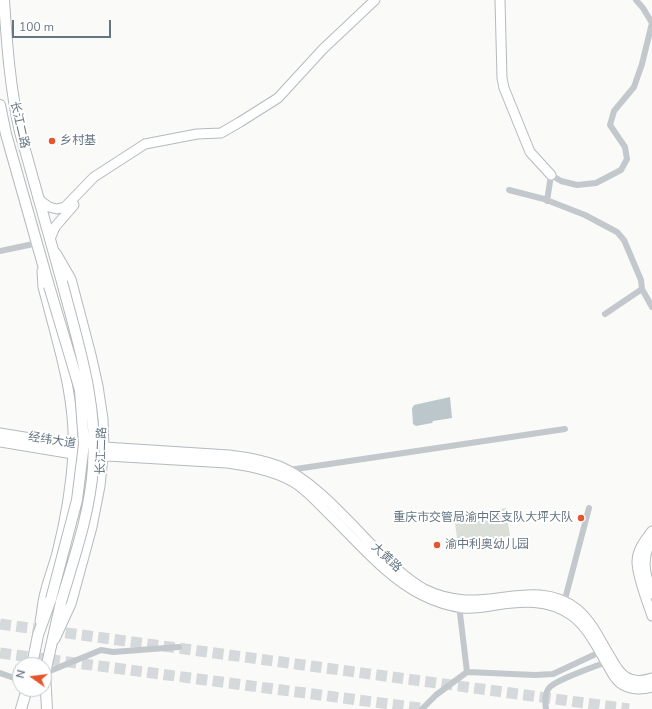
<!DOCTYPE html>
<meta charset="utf-8">
<style>
body{margin:0}
#map{position:relative;width:652px;height:709px;overflow:hidden;background:#fafaf8;font-family:"Nunito Sans",sans-serif}
canvas{display:block}
.north{position:absolute;left:12px;top:657px;width:40px;height:40px;box-sizing:border-box;background:#fff;border:1px solid #c1c8cd;border-radius:50%;rotate:284deg;font-size:11px;font-weight:700;line-height:16px;text-align:center;color:#657683}
.north::after{content:'';display:block;margin:auto;width:14px;height:18px;background:#e4572e;clip-path:polygon(50% 0,100% 100%,50% 72%,0 100%)}
.scale{position:absolute;left:12px;top:20px;width:99px;height:18px;box-sizing:border-box;border:2px solid #657683;border-top:0;padding-left:5px;font-size:12px;line-height:14px;white-space:nowrap;color:#657683;-webkit-text-stroke:3px #fff;paint-order:stroke}
</style>
<div id="map">
<canvas width="652" height="709"></canvas>
<div class="north">N</div>
<div class="scale">100 m</div>
</div>
<script>
const ctx = document.querySelector('canvas').getContext('2d');
ctx.lineJoin = 'round';
function paint(path, color) {
  ctx.fillStyle = color;
  ctx.fill(path, 'evenodd');
}
function trace(path, color, width, dash) {
  ctx.strokeStyle = color;
  ctx.lineWidth = width;
  ctx.lineCap = dash ? 'butt' : 'round';
  ctx.setLineDash(dash || []);
  ctx.stroke(path);
}
function label(font, color, halo, rows, align = 'center') {
  ctx.font = font + ' "Nunito Sans","Noto Sans SC",sans-serif';
  ctx.lineWidth = 4;
  ctx.setLineDash([]);
  ctx.textBaseline = 'middle';
  ctx.strokeStyle = halo;
  ctx.fillStyle = color;
  for (const [text, x, y, turn = 0] of rows) {
    ctx.save();
    ctx.translate(x, y);
    ctx.rotate((+turn || 0) * Math.PI / 180);
    ctx.textAlign = isNaN(turn) ? turn : align;
    if (halo) ctx.strokeText(text, 0, 0);
    ctx.fillText(text, 0, 0);
    ctx.restore();
  }
}
paint(new Path2D(`
 M506 508 510 536 458 545 454 516Z`), '#dadfd7');
paint(new Path2D(`
 M450 397 452 418 433 421 432 423 416 426 413 424 412 408 413 407 414 405Z`), '#bbc7cb');
trace(new Path2D(`
 M0 624 629 709
 M0 653 427 709`), '#d5d9db', 11, [11, 5.5]);
const secondary = new Path2D(`
 M500 0 502 78 504 88 530 152 551 175
 M38 198 42 202 49 207 57 209 65 207 94 177 145 144 197 134 221 133 240 122 278 98 323 49 375 0
 M50 239 55 227 74 205
 M0 433 73 445 229 455C246 457 263 460 279 466 314 480 349 522 375 548 390 563 405 578 424 589 436 595 452 599 465 600 503 602 542 582 577 609 592 621 601 642 611 658 615 665 619 673 626 677 634 682 643 681 652 678
 M0 442 73 454 227 463C250 466 279 472 298 485 309 493 318 503 327 512 356 540 386 577 422 595 434 601 449 606 463 608 473 609 485 607 496 605 522 601 548 599 571 615 587 626 597 647 607 664 610 670 615 679 620 683 629 690 642 690 652 687
 M652 531C645 540 637 550 637 562 637 576 647 601 652 616
 M652 541C640 558 646 576 652 594
 M40 621C42 613 42 605 44 597 47 582 53 568 57 553 65 521 71 487 73 454 76 397 57 342 43 287L42 271
 M55 639 71 604 92 527 100 486 104 447 103 419 98 386 91 355 71 279 56 253`);
const primary = new Path2D(`
 M4 0C7 45 10 88 20 132L62 282
 M0 105 6 134 49 286
 M32 665 38 635 51 599
 M21 709 27 689
 M47 709 45 673 61 602`);
trace(secondary, '#b3babf', 11);
trace(primary, '#b5babe', 12);
trace(new Path2D(`
 M509 190 544 199 585 215 617 232 624 240 641 280 642 289 652 307
 M547 201 551 175 561 181 577 185 596 183 621 170 627 159 625 147 610 125 614 111 634 87 642 64 652 23 643 8 636 0
 M0 251 38 243
 M605 314 642 289
 M289 470 565 429
 M564 603 589 508
 M459 605 467 672
 M0 673 20 680
 M45 673 101 650 113 652 179 647
 M422 709 436 695 467 672 535 675 553 674 600 652
 M546 709C545 703 545 693 549 688 555 680 594 667 606 662`), '#c3c8cc', 6);
trace(secondary, '#fff', 9);
trace(primary, '#fff', 10);
const primaryBridge = new Path2D(`
 M49 286 80 390 84 444 77 500 51 599
 M61 602C74 558 90 513 93 467 98 403 78 343 62 282`);
trace(primaryBridge, '#b5babe', 12, []);
trace(primaryBridge, '#fff', 10);
for (const [x, y, r, color] of [
 [52,141,4,"#e4572e"],
 [581,518,4,"#e4572e"],
 [437,545,4,"#e4572e"]
]) {
  const dot = new Path2D();
  dot.arc(x, y, r, 0, 2 * Math.PI);
  ctx.fillStyle = color;
  ctx.fill(dot);
  trace(dot, '#fff', 1.5);
}
label('12px', '#657683', '#fff', [
 ["长江二路",19,125,77],
 ["经纬大道",52,441,9],
 ["长江二路",102,451,-88],
 ["大黄路",386,558,43]
]);
label('12px', '#657683', '#fff', [
 ["乡村基",60,141],
 ["重庆市交管局渝中区支队大坪大队",573,518,"right"],
 ["渝中利奥幼儿园",445,545]
], 'left');
</script>
